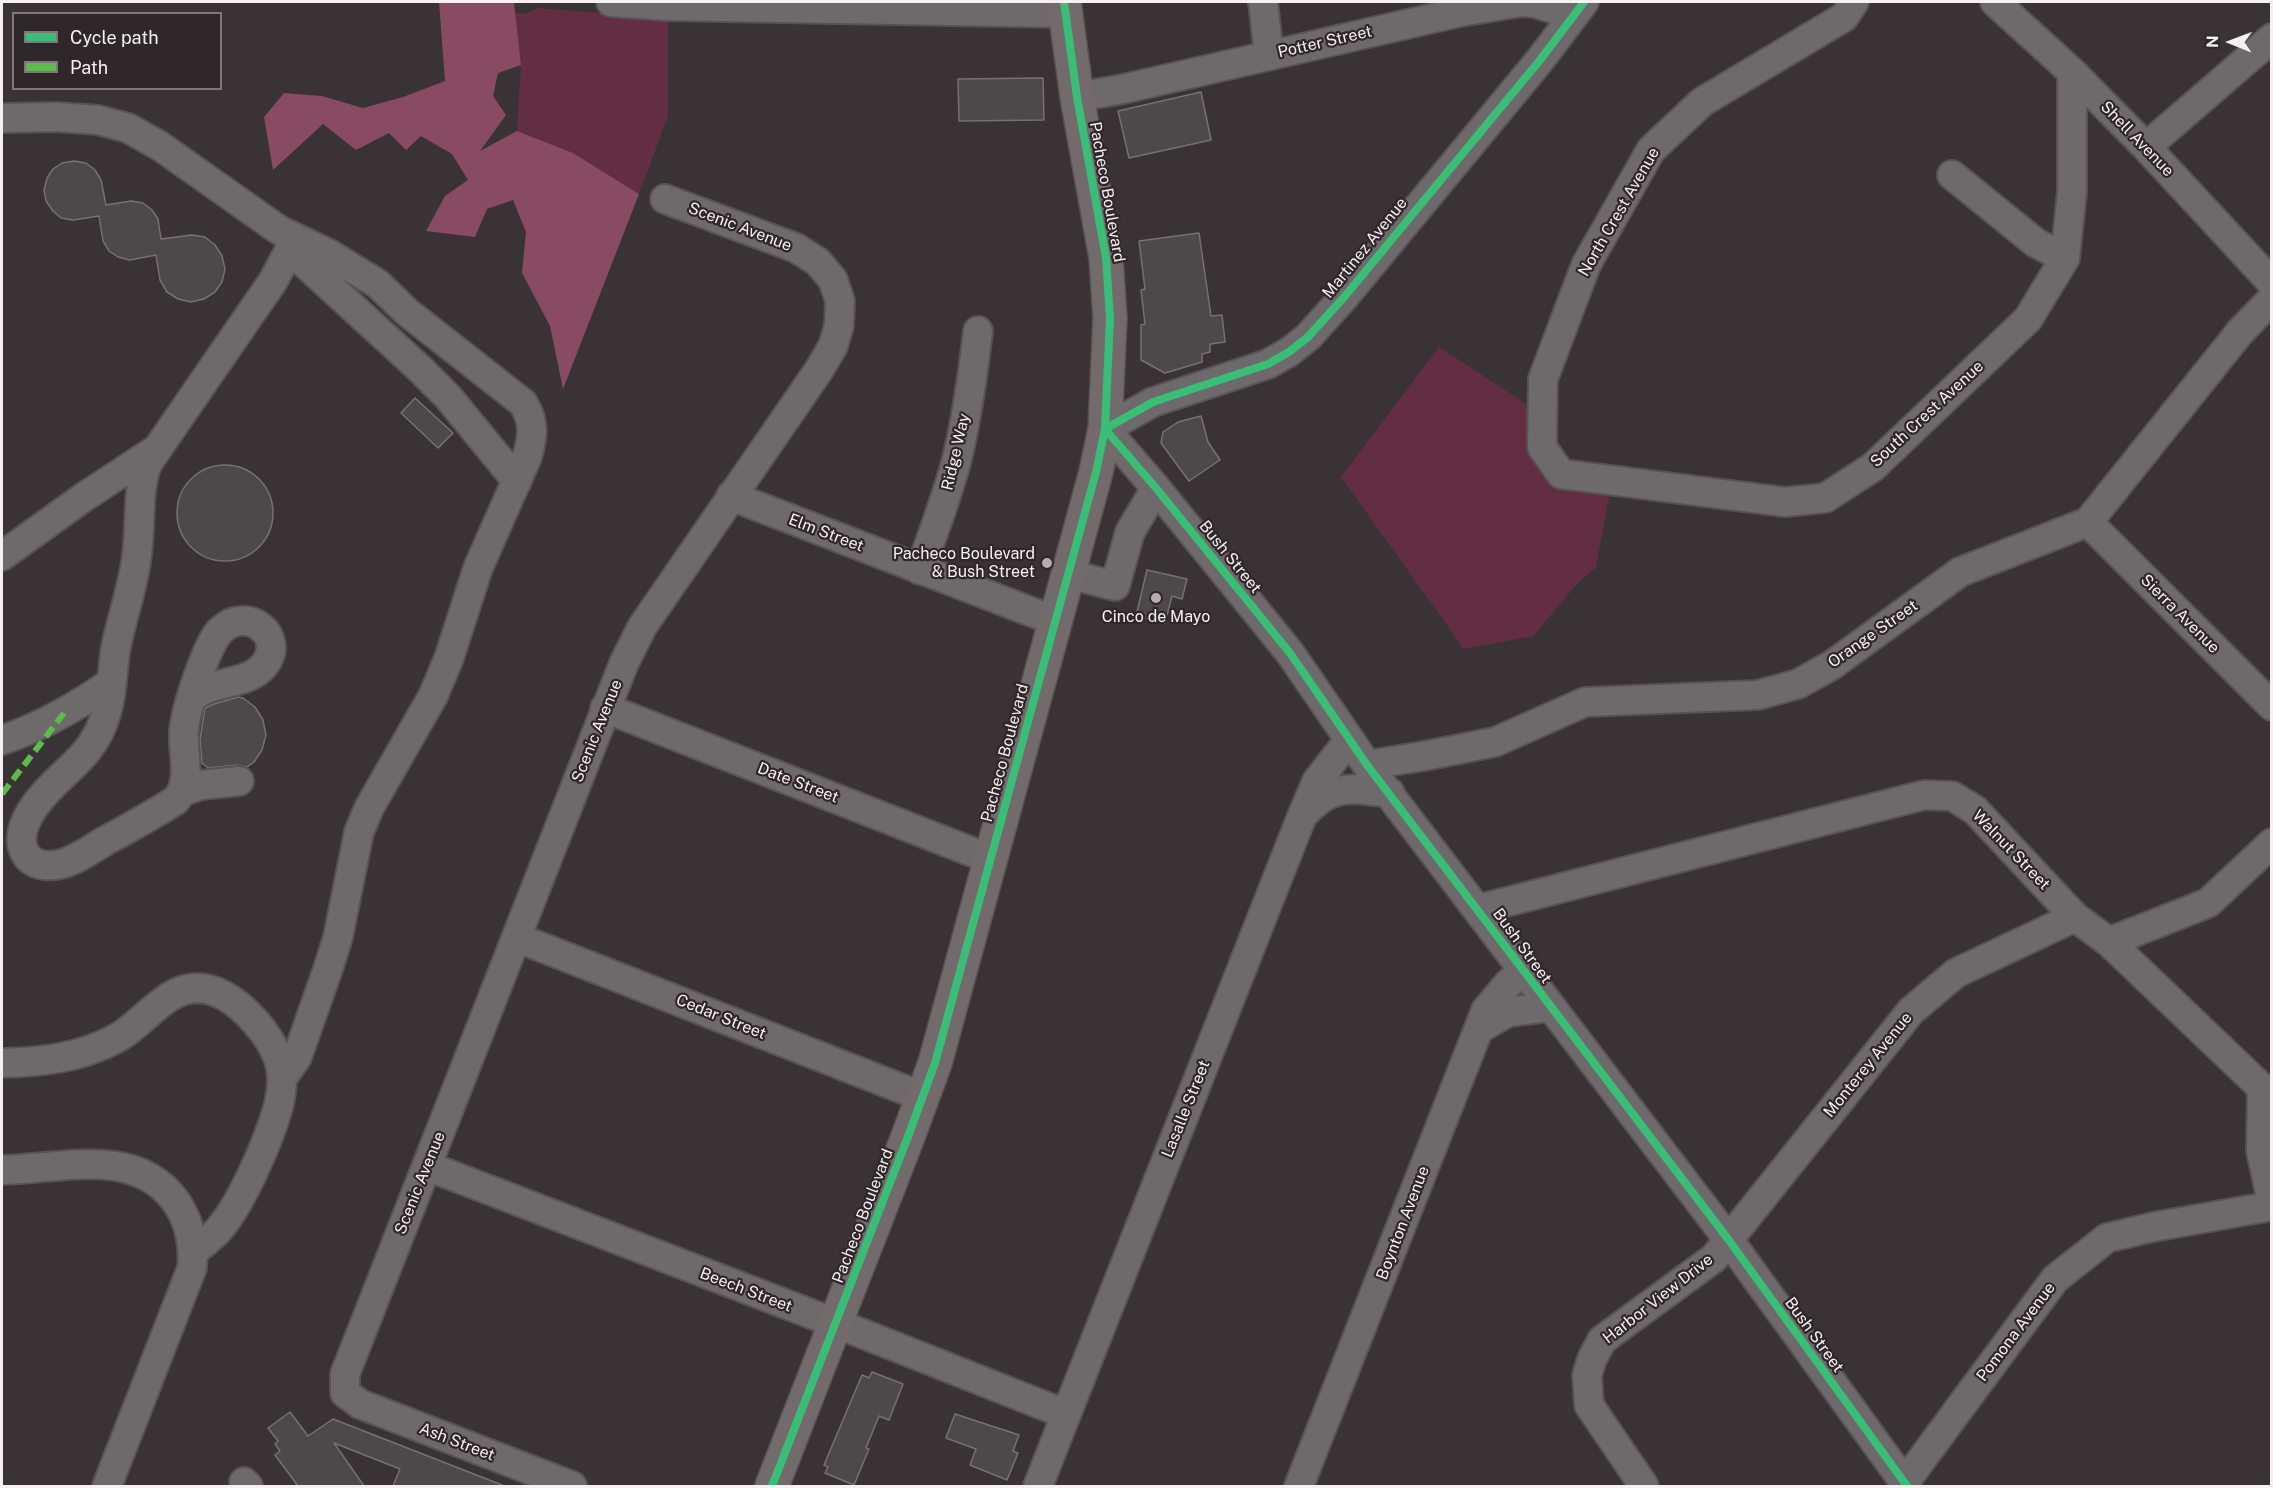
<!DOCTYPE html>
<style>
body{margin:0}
#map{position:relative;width:2273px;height:1488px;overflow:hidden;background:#393335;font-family:"Public Sans",sans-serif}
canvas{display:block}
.frame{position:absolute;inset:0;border:3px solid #f6f0f2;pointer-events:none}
.legend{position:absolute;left:12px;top:12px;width:210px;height:78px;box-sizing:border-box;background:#30272a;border:2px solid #7f777a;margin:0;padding:8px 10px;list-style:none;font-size:18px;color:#f6f0f2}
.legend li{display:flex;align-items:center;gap:12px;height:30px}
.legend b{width:30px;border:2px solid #7f777a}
.north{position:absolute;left:2201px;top:12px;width:60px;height:60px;-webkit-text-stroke:4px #30272a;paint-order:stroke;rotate:271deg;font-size:16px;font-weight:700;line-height:24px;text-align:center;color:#f6f0f2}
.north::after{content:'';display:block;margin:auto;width:21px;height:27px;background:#f6f0f2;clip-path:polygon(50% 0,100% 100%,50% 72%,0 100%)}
</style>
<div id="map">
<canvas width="2273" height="1488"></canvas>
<div class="frame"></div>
<ul class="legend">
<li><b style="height:8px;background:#3abd76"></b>Cycle path</li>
<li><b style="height:8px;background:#5cbc4b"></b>Path</li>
</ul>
<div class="north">N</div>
</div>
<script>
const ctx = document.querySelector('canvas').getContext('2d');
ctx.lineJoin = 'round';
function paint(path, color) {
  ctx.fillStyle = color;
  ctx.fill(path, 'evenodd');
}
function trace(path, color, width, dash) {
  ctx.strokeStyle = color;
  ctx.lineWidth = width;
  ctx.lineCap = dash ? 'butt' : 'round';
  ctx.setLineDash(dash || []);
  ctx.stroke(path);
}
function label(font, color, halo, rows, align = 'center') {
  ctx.font = font + ' "Public Sans",sans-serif';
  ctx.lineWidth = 4.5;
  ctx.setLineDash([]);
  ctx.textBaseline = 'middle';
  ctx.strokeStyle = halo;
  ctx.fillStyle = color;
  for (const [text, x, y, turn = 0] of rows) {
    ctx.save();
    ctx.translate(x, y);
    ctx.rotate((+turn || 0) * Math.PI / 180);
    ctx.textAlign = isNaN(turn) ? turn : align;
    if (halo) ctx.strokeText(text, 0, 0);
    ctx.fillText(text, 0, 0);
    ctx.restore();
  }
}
paint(new Path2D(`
 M537 8 668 18V116L639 194 573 153 517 131 521 65 514 13 526 14Z
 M1439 347 1542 414 1561 474 1612 481 1596 567 1577 584 1533 636 1464 649 1341 477Z`), '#632e44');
paint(new Path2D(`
 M439 2H514L521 65 498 73 493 96 506 115 480 151 517 131 573 153 639 194 563 389 550 326 522 273 526 232 513 200 487 209 475 237 426 231 445 196 468 180 452 154 421 136 406 150 389 133 356 150 323 124 273 170 264 117 284 93 322 96 363 108 403 97 445 81Z`), '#884b63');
const building = new Path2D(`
 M1043 78 1044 120 959 121 958 79Z
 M1201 92 1211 140 1129 158 1118 111Z
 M74 161 86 163 95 170 101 180 106 205 131 201 143 203 152 210 158 219 161 239 192 235 205 237 215 245 222 256 225 269 222 282 215 292 204 299 191 302 178 299 167 292 160 280 156 255 130 260 118 257 109 251 103 241 99 216 73 220 61 218 53 211 46 201 44 190 47 178 53 169 62 163Z
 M1199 233 1211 316 1222 315 1225 342 1210 344V352L1202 354V362L1165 373 1141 360V325L1145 324 1141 290 1145 289 1139 241Z
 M415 398 453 433 438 448 401 413Z
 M1201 416 1208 442 1220 460 1189 481 1161 443 1163 432 1178 422Z
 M177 513a48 48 0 1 1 96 0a48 48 0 1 1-96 0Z
 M1147 570 1187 579 1182 599 1172 596 1165 623 1136 616Z
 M238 697 243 698 255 707 263 720 266 735 262 750 254 762 247 767 237 765 208 768 202 763 200 739 205 708 214 704Z
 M872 1372 903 1384 889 1420 879 1416 866 1448 869 1449 854 1485 825 1473 828 1467 824 1465 862 1375 869 1378Z
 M290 1412 308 1436 333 1419 502 1485V1486H393L400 1469 334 1443 364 1486H298L275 1455 280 1451 275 1444 278 1441 268 1428Z
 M955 1414 1019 1435 1013 1451 1018 1453 1007 1480 970 1465 976 1449 946 1438Z`);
paint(building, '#4d484a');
trace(building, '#767172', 1.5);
const minor = new Path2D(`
 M611 2 668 6 1064 13
 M1263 2 1269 55
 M1584 2 1540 60 1345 296 1308 337 1289 352 1268 364 1153 402 1105 429 1156 488 1290 653 1367 765 1728 1239 1907 1486
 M1854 2 1844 17 1702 102 1651 150 1586 265 1543 379 1542 447 1561 474 1785 502 1825 498 1873 467 2028 319 2065 258 2072 192V72
 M1995 2 2072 72 2146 147 2272 283
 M1077 97 1123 89 1460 12 1521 2 1535 3 1573 15
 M2 118 56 117 98 120 128 128 160 146 279 230 329 254 378 284 407 312 523 403C535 422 533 437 527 457L478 568 449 658 433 696 369 808 359 832 338 937 328 969 297 1057 283 1077
 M2146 147 2272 38
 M1952 175 2036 243 2065 258
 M290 250 419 368 448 397 517 481
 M731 496 1055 621
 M2088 522 2272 706
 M2 556 84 497 154 451
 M920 570C933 533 947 497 957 459 967 417 973 374 978 331
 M1068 574 1115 586 1130 532 1156 488
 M191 699C209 679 248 687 265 664 286 636 247 604 220 631 206 646 186 709 184 730 182 754 193 780 176 800 153 815 129 828 105 841 91 849 77 860 61 864 48 867 32 866 25 853 17 838 25 820 34 807 59 771 92 761 106 714 113 692 112 669 116 647 122 616 134 585 137 554 141 523 137 493 147 464L273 281 296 238
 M605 708 990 859
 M2 740C41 727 78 706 112 682
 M1367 765 1424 756 1495 742 1585 702 1758 695 1798 684 1832 665 1960 572 2088 522 2240 332 2272 299
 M184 791 201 785 239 781
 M1303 815C1332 783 1350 788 1390 793
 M1479 909 1924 795 1952 796 1975 810 2075 917 2109 942 2262 1088 2261 1151 2272 1201
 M518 938 923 1097
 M2109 942 2208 903 2272 843
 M1479 1029 1508 1012 1550 1007
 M2 1063C41 1062 81 1058 117 1038 137 1027 151 1008 171 996 207 974 241 1003 263 1031 282 1057 286 1076 278 1108 268 1142 243 1200 221 1227 213 1237 203 1244 194 1251
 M427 1166 866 1335 1065 1414
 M2 1170C60 1169 133 1146 174 1199 189 1219 194 1244 192 1268L107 1486
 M244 1482 248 1486
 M572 1486 360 1404 345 1393V1374L624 663 642 627 819 370 833 346 839 326 840 301 833 280 818 262 796 248 665 199
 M1038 1486 1302 816 1317 781 1349 740
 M1299 1486 1486 1010 1508 984 1523 970
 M1644 1486 1589 1405 1587 1375 1592 1359 1602 1340 1714 1258 1911 1011 1956 973 2075 917
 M1902 1486 2055 1279 2107 1238 2153 1227 2272 1206`);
const major = new Path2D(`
 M772 1486 909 1134 935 1063 1096 472 1105 429 1110 318 1106 258 1077 97 1064 2`);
trace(minor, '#585254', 32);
trace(major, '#585254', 36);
trace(minor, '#6e6a6b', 28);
trace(major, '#736a6c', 33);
trace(new Path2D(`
 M2 794 64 713`), '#5cbc4b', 6, [12, 6]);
trace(new Path2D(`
 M1584 2 1540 60 1345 296 1308 337 1289 352 1268 364 1153 402 1105 429 1156 488 1290 653 1367 765 1728 1239 1907 1486
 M772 1486 909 1134 935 1063 1096 472 1105 429 1110 318 1106 258 1077 97 1064 2`), '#3abd76', 8);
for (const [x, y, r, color] of [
 [1047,563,6,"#b4aeb0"],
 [1156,598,6,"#b4aeb0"]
]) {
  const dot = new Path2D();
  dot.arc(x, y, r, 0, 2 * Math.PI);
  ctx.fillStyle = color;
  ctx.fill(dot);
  trace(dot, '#30272a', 2);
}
label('16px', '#f6f0f2', '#30272a', [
 ["Potter Street",1325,42,-13],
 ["Shell Avenue",2137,139,46],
 ["Pacheco Boulevard",1107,192,80],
 ["North Crest Avenue",1619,212,-60],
 ["Scenic Avenue",740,227,21],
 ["Martinez Avenue",1365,248,-51],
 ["South Crest Avenue",1927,414,-43],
 ["Ridge Way",956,452,-77],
 ["Elm Street",826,533,21],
 ["Bush Street",1230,557,51],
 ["Sierra Avenue",2180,614,45],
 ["Orange Street",1873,634,-35],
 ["Scenic Avenue",597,731,-68],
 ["Pacheco Boulevard",1005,753,-75],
 ["Date Street",798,783,21],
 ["Walnut Street",2011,850,46],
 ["Bush Street",1522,946,54],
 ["Cedar Street",721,1017,22],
 ["Monterey Avenue",1868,1065,-51],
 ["Lasalle Street",1186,1109,-68],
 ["Scenic Avenue",420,1183,-68],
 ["Pacheco Boulevard",863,1216,-69],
 ["Boynton Avenue",1403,1223,-69],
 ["Beech Street",746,1290,21],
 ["Harbor View Drive",1658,1299,-38],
 ["Pomona Avenue",2016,1332,-53],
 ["Bush Street",1814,1335,54],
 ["Ash Street",457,1442,21]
]);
label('16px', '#f6f0f2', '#30272a', [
 ["Pacheco Boulevard",1035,554],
 ["& Bush Street",1035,572],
 ["Cinco de Mayo",1156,617,"center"]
], 'right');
</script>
